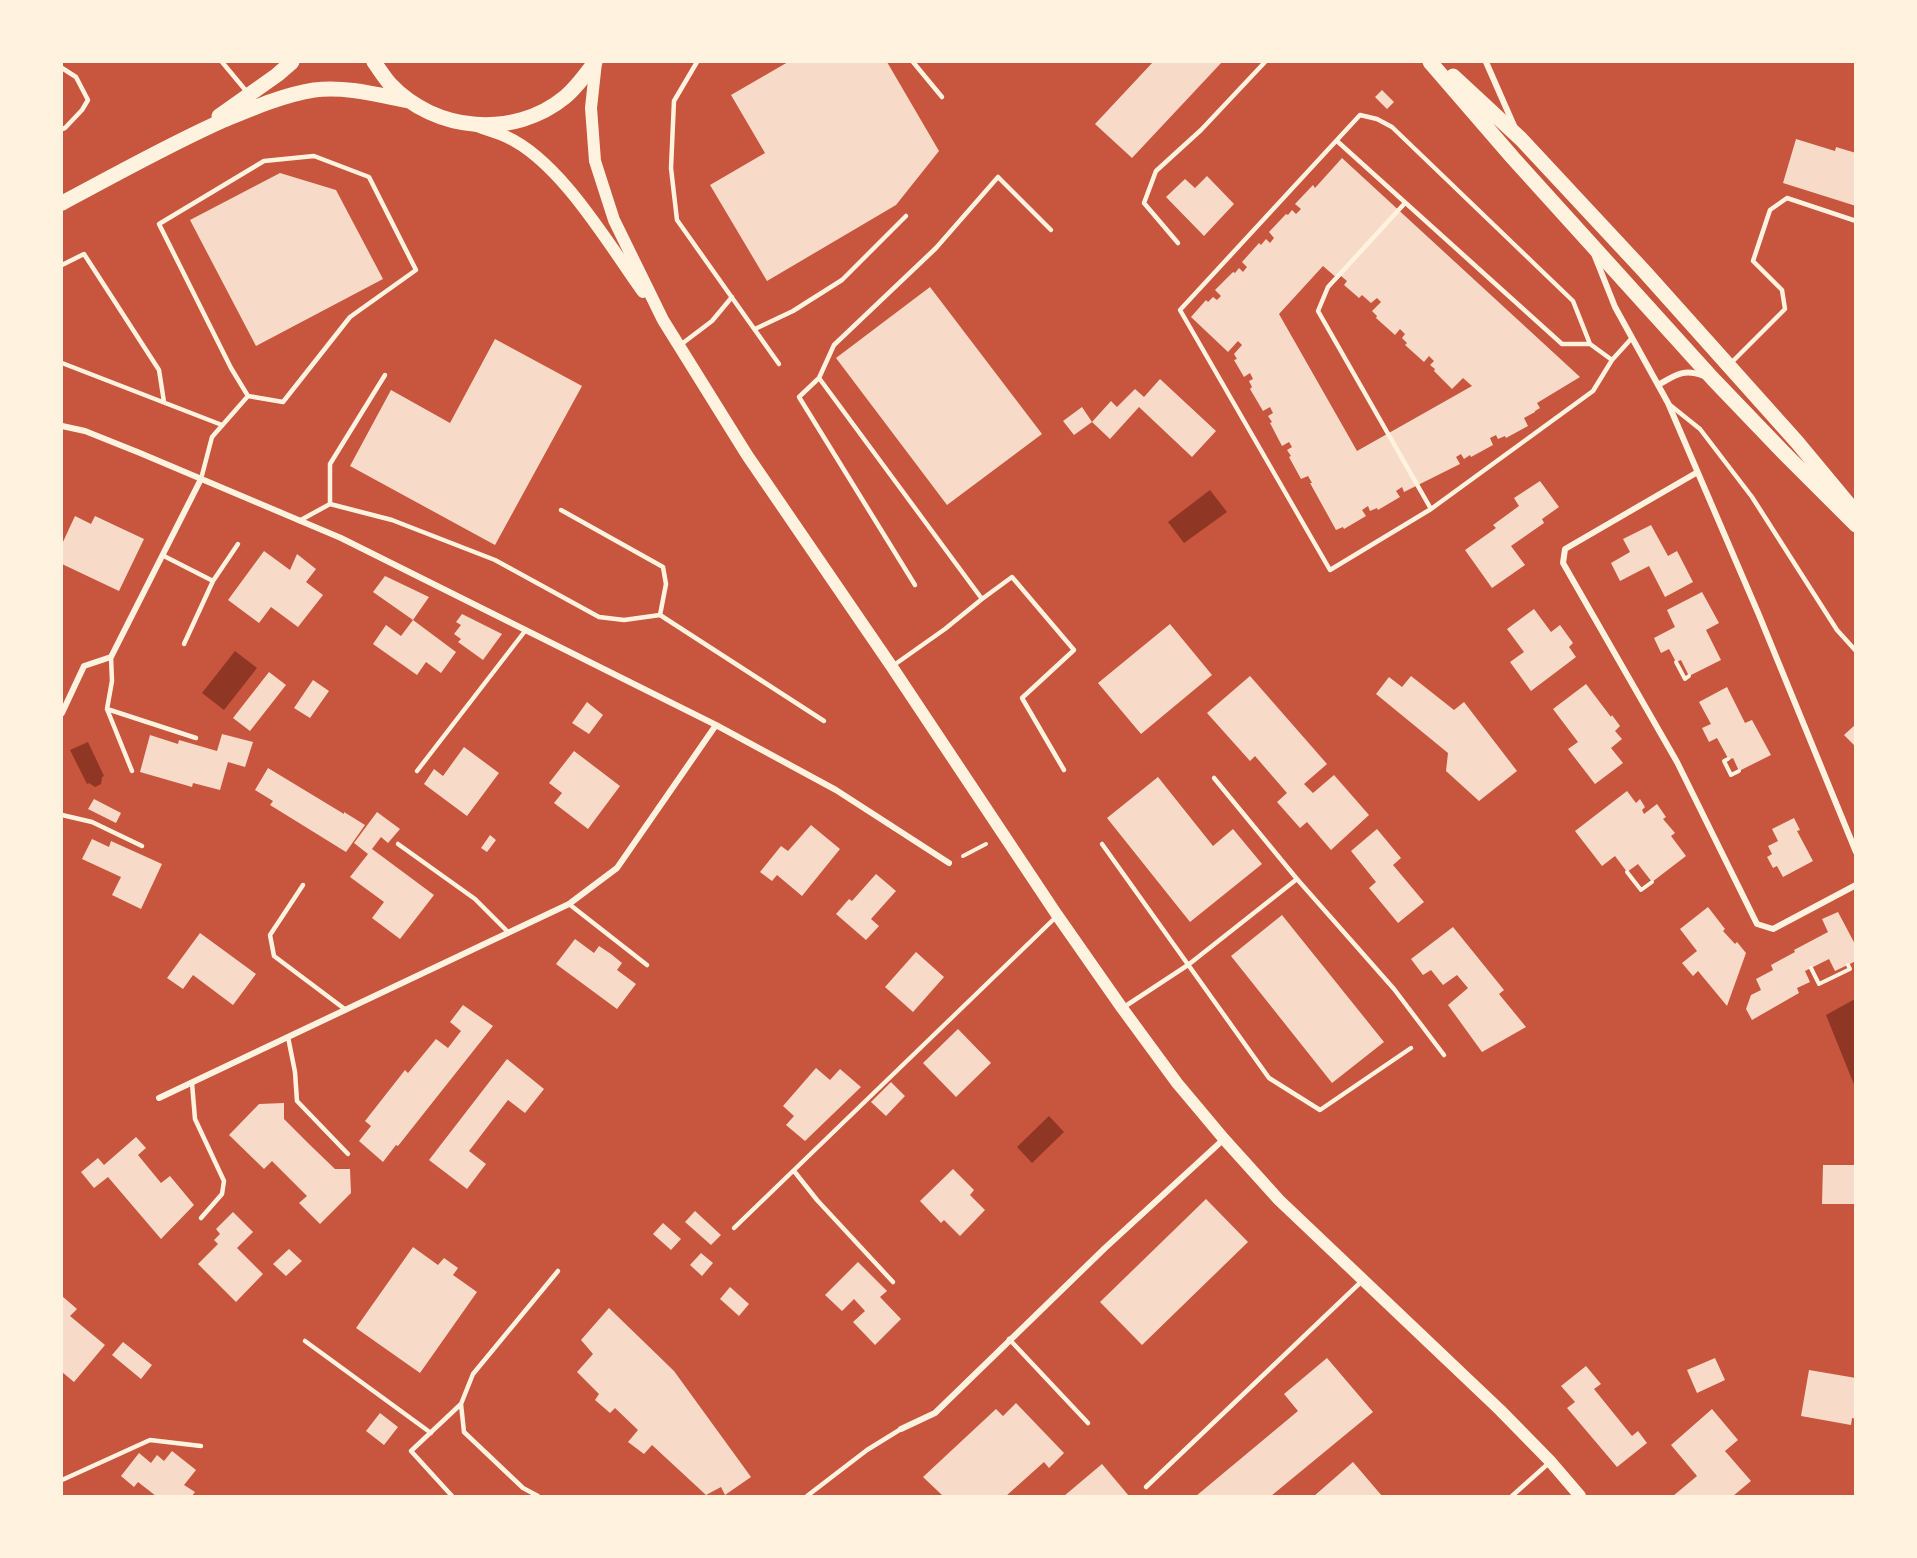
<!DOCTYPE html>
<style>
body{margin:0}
#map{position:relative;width:1917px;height:1558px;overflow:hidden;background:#c8553d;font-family:Poppins,sans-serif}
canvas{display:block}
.frame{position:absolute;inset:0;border:63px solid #fff3e0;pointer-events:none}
</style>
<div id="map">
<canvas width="1917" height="1558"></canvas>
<div class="frame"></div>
</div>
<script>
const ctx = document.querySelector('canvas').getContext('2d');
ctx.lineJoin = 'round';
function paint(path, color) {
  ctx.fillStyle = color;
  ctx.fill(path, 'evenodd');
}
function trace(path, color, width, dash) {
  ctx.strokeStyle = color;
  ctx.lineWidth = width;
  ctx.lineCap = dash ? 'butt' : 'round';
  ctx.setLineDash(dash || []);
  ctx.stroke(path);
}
paint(new Path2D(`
 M1210 490 1227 512 1184 543 1168 522Z
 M235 651 257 668 224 710 202 693Z
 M88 742 104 776 102 777 101 784 95 787 89 783 87 784 70 750Z
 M1855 999V1087L1826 1015Z
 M1049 1116 1064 1132 1032 1163 1017 1147Z`), '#8f3625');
paint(new Path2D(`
 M788 62H887L939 151 896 205 767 281 710 185 765 153 731 95Z
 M1153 62H1222L1132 158 1095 124Z
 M1382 90 1394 102 1387 109 1375 97Z
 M1796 139 1835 151 1836 147 1856 153V206L1783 183Z
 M1342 158 1580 377 1537 403 1540 408 1535 411V412L1524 418 1528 426 1506 438 1505 436 1498 439 1496 435 1490 438 1493 445 1471 457 1470 455 1464 459 1461 454 1456 457 1460 464 1404 492 1402 487 1396 491 1400 497 1378 510 1377 508 1370 511 1368 506 1362 510 1366 516 1344 529 1343 527 1336 530 1310 483H1312L1308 476 1301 479 1289 457 1291 456 1287 450 1292 447 1289 442 1282 446 1270 423 1272 422 1268 416 1273 413 1270 407 1263 411 1250 389 1252 387 1249 381 1253 379 1250 373 1244 377 1234 360 1237 359 1234 354 1242 345 1238 341 1228 352 1191 317 1206 300 1208 302 1213 297 1217 300 1221 296 1215 290 1233 272 1235 273 1239 268 1243 272 1247 267 1242 262 1259 243 1261 245 1266 239 1270 243 1274 238 1269 232 1286 214 1288 215 1292 210 1296 214 1301 209 1295 204 1313 185 1315 188ZM1323 266 1338 279 1341 276 1347 281 1344 285 1359 298 1362 295 1371 303 1377 298 1381 302 1372 311 1377 316 1376 318 1395 335 1400 329 1405 334 1402 338 1407 343 1405 345 1424 362 1429 356 1434 361 1430 365 1435 369 1434 371 1452 389 1463 378 1472 386 1357 451 1279 314Z
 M280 173 336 190 383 279 256 346 190 220Z
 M1207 176 1234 204 1204 236 1166 197 1185 179 1195 188Z
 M930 287 1042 434 947 505 836 358Z
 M495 339 582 386 495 545 350 466 391 390 450 423Z
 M1160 379 1216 431 1192 457 1139 407 1110 439 1092 422 1111 401 1117 407 1135 389 1144 397Z
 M1082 407 1092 422 1074 435 1063 421Z
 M1540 481 1559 507 1542 519 1544 523 1511 546 1525 565 1492 588 1465 550 1496 528 1493 525 1519 506 1514 498Z
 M75 516 91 524 95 516 144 539 119 591 62 564V544Z
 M1651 525 1668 556 1677 551 1693 582 1665 597 1649 566 1620 581 1611 563 1630 552 1623 539Z
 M264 551 290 570 297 554 316 569 306 582 323 595 298 627 271 607 259 623 228 600Z
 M385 576 429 597 413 620 373 592Z
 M1702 592 1719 623 1706 630 1721 660 1689 676 1681 660 1676 662 1669 649 1661 653 1654 638 1675 627 1667 610Z
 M1534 609 1551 632 1560 625 1573 643 1569 647 1576 657 1531 691 1510 662 1524 652 1507 629Z
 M462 614 502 634 483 660 458 642 461 639 454 634 461 625 456 622Z
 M413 620 456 652 441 673 426 662 417 675 373 644 386 625 401 636Z
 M1170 624 1212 675 1141 734 1098 683Z
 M269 672 286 685 250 731 233 718Z
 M1250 676 1327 764 1304 784 1313 793 1334 775 1369 815 1331 850 1307 822 1300 828 1277 802 1287 793 1255 756 1250 761 1207 713Z
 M1411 676 1454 710 1464 702 1517 771 1479 801 1446 771 1448 753 1376 694 1389 677 1402 687Z
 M313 680 329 691 310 718 294 708Z
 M1586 684 1611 717 1612 715 1620 726 1615 731 1622 739 1611 748 1623 763 1595 784 1568 749 1578 742 1553 709Z
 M1727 687 1745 723 1752 720 1771 755 1739 771 1733 758 1729 760 1717 738 1709 742 1702 728 1711 724 1699 702Z
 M587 702 603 715 589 734 572 723Z
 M1856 724V747L1844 735Z
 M222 734 253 742 245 767 228 762 220 790 193 783 192 787 140 772 150 735 178 744 179 740 217 751Z
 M464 747 499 773 467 816 424 784 434 769 443 776Z
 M574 751 620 786 588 829 554 803 562 793 549 783Z
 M268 768 344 814V812L365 825 346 852 270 805 273 801 255 790Z
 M1158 777 1213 846 1233 829 1262 864 1190 922 1107 818Z
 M1627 791 1636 803 1640 799 1645 807 1642 810 1644 814 1657 804 1666 817 1663 819 1675 833 1671 836 1686 856 1652 882 1638 864 1627 872 1615 856 1602 866 1575 831Z
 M94 799 121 813 116 823 88 809Z
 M377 812 400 829 388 843 381 837 372 849 434 895 400 939 372 918 384 902 350 877 368 854 354 843Z
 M1794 818 1800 830 1797 831 1813 861 1783 877 1777 866 1773 868 1767 857 1772 854 1768 846 1778 841 1772 829Z
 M811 825 840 849 802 896 777 875 772 881 760 872 781 846 788 851Z
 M1377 829 1401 858 1393 865 1424 902 1398 923 1369 888 1376 882 1351 851Z
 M490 835 496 840 487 852 481 848Z
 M92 839 109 847 111 841 162 864 141 909 112 895 121 877 82 859Z
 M876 874 896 891 871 919 879 926 866 940 836 914 849 899 852 901Z
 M1708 907 1725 929 1723 931 1735 944 1737 942 1746 953 1727 1006 1698 971 1693 976 1682 963 1697 951 1680 929Z
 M1838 912 1856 946V961L1835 971 1829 959 1805 971 1810 982 1797 988 1799 993 1752 1020 1746 1009 1751 995 1761 990 1756 979 1773 970 1771 965 1795 952 1794 950 1828 932 1822 919Z
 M1282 915 1384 1042 1332 1083 1231 956Z
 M1453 927 1504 990 1499 994 1526 1027 1482 1052 1448 1005 1468 988 1457 975 1443 985 1431 970 1423 975 1411 959Z
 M200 933 256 974 233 1005 193 975 183 989 167 978Z
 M575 939 594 953 599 946 611 954 622 963 617 970 636 984 617 1009 556 964Z
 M916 952 944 977 913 1012 885 987Z
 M463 1005 493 1026 398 1146 396 1145 383 1162 359 1141 371 1126 365 1121 405 1070 408 1073 436 1039 448 1048 461 1031 450 1022Z
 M958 1029 991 1063 956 1097 923 1063Z
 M507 1059 544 1089 525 1113 508 1100 469 1151 486 1164 467 1189 429 1160Z
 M816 1068 830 1080 840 1069 861 1087 805 1141 786 1125 794 1116 783 1106Z
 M891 1082 905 1096 886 1116 871 1102Z
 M284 1103V1119L309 1144 335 1169H350L351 1193 320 1224 299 1203 307 1196 272 1161 264 1169 229 1135 259 1104Z
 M136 1137 146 1148 138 1155 161 1183 170 1176 194 1205 161 1239 108 1177 94 1188 81 1172 98 1158 104 1165Z
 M1823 1165H1856V1204H1822Z
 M953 1169 974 1190 970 1195 985 1210 960 1236 944 1220 941 1223 920 1201Z
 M1206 1199 1248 1242 1142 1345 1100 1302Z
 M695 1211 721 1235 711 1245 685 1222Z
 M233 1212 253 1232 237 1248 263 1274 236 1302 198 1264 218 1244 214 1240 220 1234 216 1229Z
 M663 1223 681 1239 671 1250 653 1234Z
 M413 1247 438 1265 444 1258 458 1268 453 1275 477 1292 420 1373 356 1328Z
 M289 1249 302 1261 286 1276 273 1264Z
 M701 1253 713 1263 702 1276 690 1265Z
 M858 1262 887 1291 880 1297 901 1319 875 1345 853 1322 865 1311 854 1299 842 1311 825 1295Z
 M730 1287 749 1304 739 1316 720 1299Z
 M62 1296 77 1309 70 1316 105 1345 74 1382 62 1372Z
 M609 1308 674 1371 751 1477 725 1495 721 1487 706 1495 652 1445 644 1454 628 1442 638 1430 615 1408 610 1413 595 1400 599 1394 577 1372 593 1354 581 1340Z
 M123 1342 152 1365 141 1379 112 1355Z
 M1327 1358 1373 1412 1271 1496H1196L1298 1411 1284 1394Z
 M1715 1358 1725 1380 1697 1393 1687 1370Z
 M1586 1366 1601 1384 1594 1389 1632 1436 1638 1431 1647 1443 1617 1467 1567 1408 1575 1402 1561 1386Z
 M1809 1370 1856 1378V1419L1852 1418 1851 1425 1801 1416Z
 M1016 1403 1064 1453 1049 1468 1044 1462 1006 1496H943L923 1477 996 1409 1003 1416Z
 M1712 1409 1738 1440 1725 1451 1751 1481 1733 1496H1673L1697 1476 1671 1445Z
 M380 1413 398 1427 384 1445 366 1431Z
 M172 1451 196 1470 184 1485 195 1492 192 1496H156L138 1482 134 1487 121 1476 139 1453 151 1463 157 1455 164 1461Z
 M1353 1462 1382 1496H1314Z
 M1102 1464 1129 1496H1064Z`), '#f7dbc8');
trace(new Path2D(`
 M1676 662 1685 679 1689 676
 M1728 759 1724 761 1731 775 1739 771
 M963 856 986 844
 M1627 872 1641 890 1652 882
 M1811 968 1819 984 1850 969 1848 965`), '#fff3e0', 4);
trace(new Path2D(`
 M222 62 247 92
 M697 62 674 101 671 168 677 220 779 364
 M913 62 942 97
 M62 68 76 77 88 100 82 110 65 128 62 129
 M1337 141 1562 344H1590
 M1405 203 1328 287 1318 311 1431 509
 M1178 243 1144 203 1156 171 1201 130 1265 62
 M62 265 84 254 159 370 164 402
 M755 329 793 311 842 280 906 216
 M679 346 712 321 732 297
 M1612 360 1590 344 1573 301 1392 127 1377 119 1360 115 1180 310 1330 570 1431 509 1593 391 1612 360 1631 339
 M62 363 222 425
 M1730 364 1785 309 1782 290 1753 261 1770 210 1787 198 1856 221
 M819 378 834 345 936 248 998 177 1051 230
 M1670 405 1700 429 1752 497 1837 630 1856 651
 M201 479 212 437 248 396 283 402 350 317 416 270 369 177 314 156 264 161 159 224 231 368 248 396
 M330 504V464L385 375
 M561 510 663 567 666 584 660 615
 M299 521 330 504 392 520 495 560 599 617 624 620 660 615 824 721
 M162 555 213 581 238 544
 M982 599 1012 577 1074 650 1022 698 1064 770
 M184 644 213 581
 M111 657 112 681 107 709 132 771
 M894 665 945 629 982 599 819 378 799 397 915 585
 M107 709 196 738
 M417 771 525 631
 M1214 778 1297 879 1394 989 1444 1055
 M62 815 92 822 142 846
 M398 844 475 899 509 933
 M1102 844 1269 1078 1320 1110 1411 1048
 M303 885 270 935 274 956 346 1010
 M569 904 647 965
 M1124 1007 1188 965 1297 879
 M288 1037 295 1072 297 1101 348 1154
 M192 1083 195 1119 224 1181 222 1194 201 1218
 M794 1171 817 1200 893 1282
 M734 1228 1056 917
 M1009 1339 1088 1423
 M305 1341 431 1433
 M62 1480 150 1440 201 1446
 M1146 1487 1363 1280
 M452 1496 411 1451 461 1404
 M538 1496 523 1488 464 1432 461 1404 473 1374 558 1271
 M807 1496 867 1450 901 1429
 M1512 1496 1550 1462`), '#fff3e0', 4.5);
trace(new Path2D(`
 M1486 62 1515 128
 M1594 254 1615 307 1668 403 1759 615 1856 852
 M1658 385C1676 375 1683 368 1704 376
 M62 426 85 431 140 453 341 538 716 725 836 790 949 863
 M1696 473 1565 549 1563 563 1677 762 1757 924 1773 929 1856 885
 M62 713 84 666 111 657 201 479
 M159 1098 569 904 617 868 716 725
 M901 1429 935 1413 1105 1248 1224 1139`), '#fff3e0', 6);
trace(new Path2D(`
 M596 62 591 108 595 161 614 220 663 320 747 455 892 667 1057 915 1122 1008 1177 1083 1224 1139 1279 1200 1500 1410 1550 1461 1580 1496
 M477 126C487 130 498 133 507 137 561 162 609 245 643 292`), '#fff3e0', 12);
trace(new Path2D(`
 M374 62C379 69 384 77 390 84 435 132 514 139 565 97 577 87 586 74 595 62
 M1430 62 1513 158 1713 379 1784 453 1856 525
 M1453 76 1521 139 1644 271 1797 442 1856 513
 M219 116 277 75 292 62
 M62 203C115 175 168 145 224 120 253 108 283 95 314 90 346 86 378 95 409 101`), '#fff3e0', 15);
</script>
